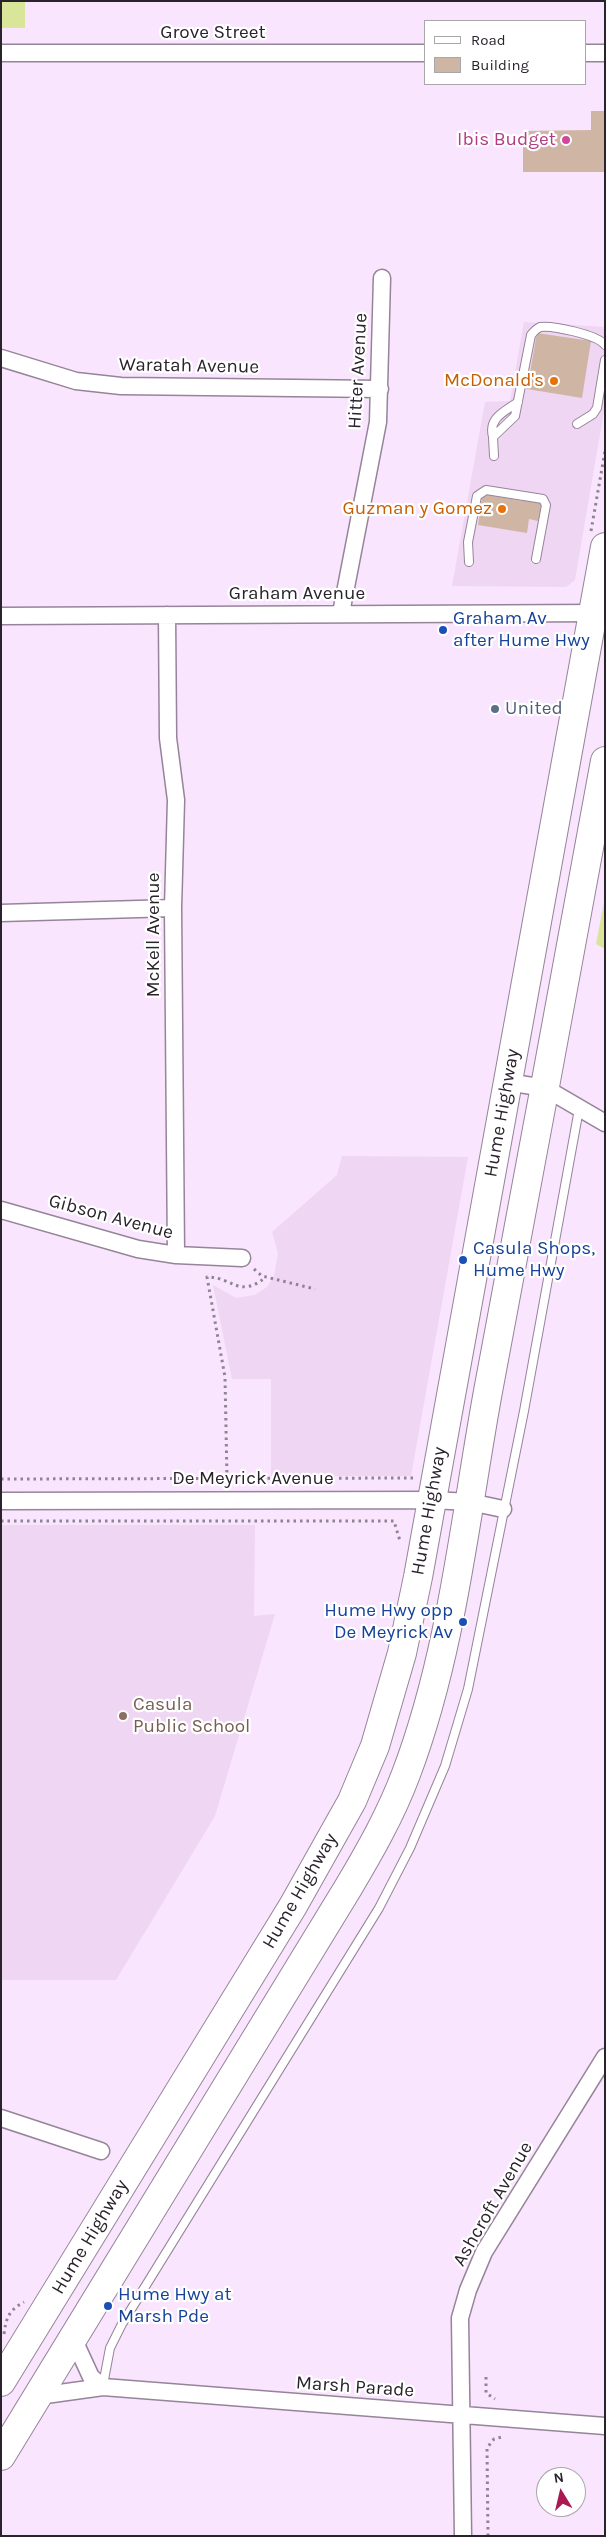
<!DOCTYPE html>
<style>
body{margin:0}
#map{position:relative;width:606px;height:2537px;overflow:hidden;background:#f9e5fd;font-family:Karla,sans-serif}
canvas{display:block}
.frame{position:absolute;inset:0;border:2px solid #2a232c;pointer-events:none}
.legend{position:absolute;left:424px;top:20px;width:162px;height:65px;box-sizing:border-box;background:#fff;border:1px solid #aaa7ab;margin:0;padding:6px 9px;list-style:none;font-size:15px;color:#2a232c}
.legend li{display:flex;align-items:center;gap:10px;height:25px}
.legend b{width:25px;border:1px solid #aaa7ab}
.north{position:absolute;left:536px;top:2467px;width:50px;height:50px;box-sizing:border-box;background:#fff;border:1px solid #aaa7ab;border-radius:50%;rotate:351deg;font-size:14px;font-weight:700;line-height:20px;text-align:center;color:#2a232c}
.north::after{content:'';display:block;margin:auto;width:18px;height:22px;background:#aa1952;clip-path:polygon(50% 0,100% 100%,50% 72%,0 100%)}
</style>
<div id="map">
<canvas width="606" height="2537"></canvas>
<div class="frame"></div>
<ul class="legend">
<li><b style="height:6px;background:#fff"></b>Road</li>
<li><b style="height:14px;background:#cfb6a4"></b>Building</li>
</ul>
<div class="north">N</div>
</div>
<script>
const ctx = document.querySelector('canvas').getContext('2d');
ctx.lineJoin = 'round';
function paint(path, color) {
  ctx.fillStyle = color;
  ctx.fill(path, 'evenodd');
}
function trace(path, color, width, dash) {
  ctx.strokeStyle = color;
  ctx.lineWidth = width;
  ctx.lineCap = dash ? 'butt' : 'round';
  ctx.setLineDash(dash || []);
  ctx.stroke(path);
}
function label(font, color, halo, rows, align = 'center') {
  ctx.font = font + ' Karla,sans-serif';
  ctx.lineWidth = 4.5;
  ctx.setLineDash([]);
  ctx.textBaseline = 'middle';
  ctx.strokeStyle = halo;
  ctx.fillStyle = color;
  for (const [text, x, y, turn = 0] of rows) {
    ctx.save();
    ctx.translate(x, y);
    ctx.rotate((+turn || 0) * Math.PI / 180);
    ctx.textAlign = isNaN(turn) ? turn : align;
    if (halo) ctx.strokeText(text, 0, 0);
    ctx.fillText(text, 0, 0);
    ctx.restore();
  }
}
paint(new Path2D(`
 M524 322 605 327V405L575 580 566 587 452 586 485 402 510 401Z
 M342 1156 468 1157 411 1476H271V1379H232L213 1285 236 1298 255 1295 267 1287 274 1276 278 1253 272 1232 337 1175Z
 M1 1525H255L254 1616 275 1614 215 1816 116 1980H1Z`), '#efd6f3');
paint(new Path2D(`
 M1 1H25V28H1Z
 M605 897V949L596 944Z`), '#d9e598');
paint(new Path2D(`
 M591 111H605V172H523V131L591 130Z
 M537 333 591 341 582 398 527 389Z
 M488 495 523 501V499L542 502 538 521 529 519 527 533 478 525 482 498Z`), '#cfb6a4');
const lane = new Path2D(`
 M577 424 593 414 597 408 605 360
 M493 437C488 418 504 412 518 402
 M494 456 493 437 515 416 531 335C534 331 536 329 540 327 552 325 598 335 605 345
 M469 562 468 542 477 496 486 490 543 499 546 505 536 559
 M103 2385 110 2348 122 2324 379 1908 410 1848 445 1766 468 1689 524 1411 579 1109`);
const street = new Path2D(`
 M1 53H425
 M585 53H605
 M1 358 76 381 121 386 380 389
 M341 613 378 422 382 278
 M167 615 168 738 176 800 173 908 176 1255
 M1 616 601 613
 M1 913 173 908
 M507 1082 545 1088 605 1123
 M1 1210 138 1249 176 1255 242 1258
 M1 1501 432 1500 470 1502 503 1509
 M1 2118 101 2151
 M74 2340 91 2377 103 2387
 M38 2396 103 2387 605 2426
 M463 2536 460 2318 468 2290 484 2252 605 2057`);
const highway = new Path2D(`
 M1 2382 293 1906 352 1801 375 1746 402 1653 418 1577 605 547
 M1 2456 348 1888C370 1851 391 1814 406 1774 453 1650 465 1515 489 1386 528 1178 567 969 605 761`);
trace(lane, '#968499', 10);
trace(street, '#968499', 19);
trace(highway, '#968499', 30);
trace(new Path2D(`
 M591 531 605 451
 M254 1269 262 1276 315 1289
 M1 1479 413 1478
 M227 1479 225 1377 207 1277C233 1277 239 1299 266 1277
 M1 1521H394L400 1541
 M4 2334C6 2318 9 2310 24 2302
 M486 2377V2393L495 2399
 M488 2536 487 2448 494 2439 502 2437`), '#908393', 3, [2.5, 4]);
trace(lane, '#fff', 8);
trace(street, '#fff', 16);
trace(highway, '#fff', 28);
for (const [x, y, r, color] of [
 [566,140,5,"#d1479c"],
 [554,381,5,"#e8710a"],
 [502,509,5,"#e8710a"],
 [443,630,5,"#1a4fb4"],
 [495,709,5,"#5c6f8a"],
 [463,1260,5,"#1a4fb4"],
 [463,1622,5,"#1a4fb4"],
 [123,1716,5,"#8d6e63"],
 [108,2306,5,"#1a4fb4"]
]) {
  const dot = new Path2D();
  dot.arc(x, y, r, 0, 2 * Math.PI);
  ctx.fillStyle = color;
  ctx.fill(dot);
  trace(dot, '#fff', 2);
}
label('19px', '#2a232c', '#fff', [
 ["Grove Street",213,33],
 ["Waratah Avenue",189,366,1],
 ["Hitter Avenue",358,371,-87],
 ["Graham Avenue",297,594],
 ["McKell Avenue",154,935,-90],
 ["Hume Highway",502,1113,-80],
 ["Gibson Avenue",111,1217,15],
 ["De Meyrick Avenue",253,1479],
 ["Hume Highway",429,1511,-80],
 ["Hume Highway",300,1891,-60],
 ["Ashcroft Avenue",493,2204,-60],
 ["Hume Highway",90,2237,-59],
 ["Marsh Parade",355,2387,4]
]);
label('19px', '#b23c85', '#fff', [
 ["Ibis Budget",556,140]
], 'right');
label('19px', '#c56008', '#fff', [
 ["McDonald's",544,381],
 ["Guzman y Gomez",492,509]
], 'right');
label('19px', '#164399', '#fff', [
 ["Graham Av",453,619],
 ["after Hume Hwy",453,641],
 ["Casula Shops,",473,1249],
 ["Hume Hwy",473,1271],
 ["Hume Hwy opp",453,1611,"right"],
 ["De Meyrick Av",453,1633,"right"],
 ["Hume Hwy at",118,2295],
 ["Marsh Pde",118,2317]
], 'left');
label('19px', '#4e5e75', '#fff', [
 ["United",505,709]
], 'left');
label('19px', '#785e54', '#fff', [
 ["Casula",133,1705],
 ["Public School",133,1727]
], 'left');
</script>
